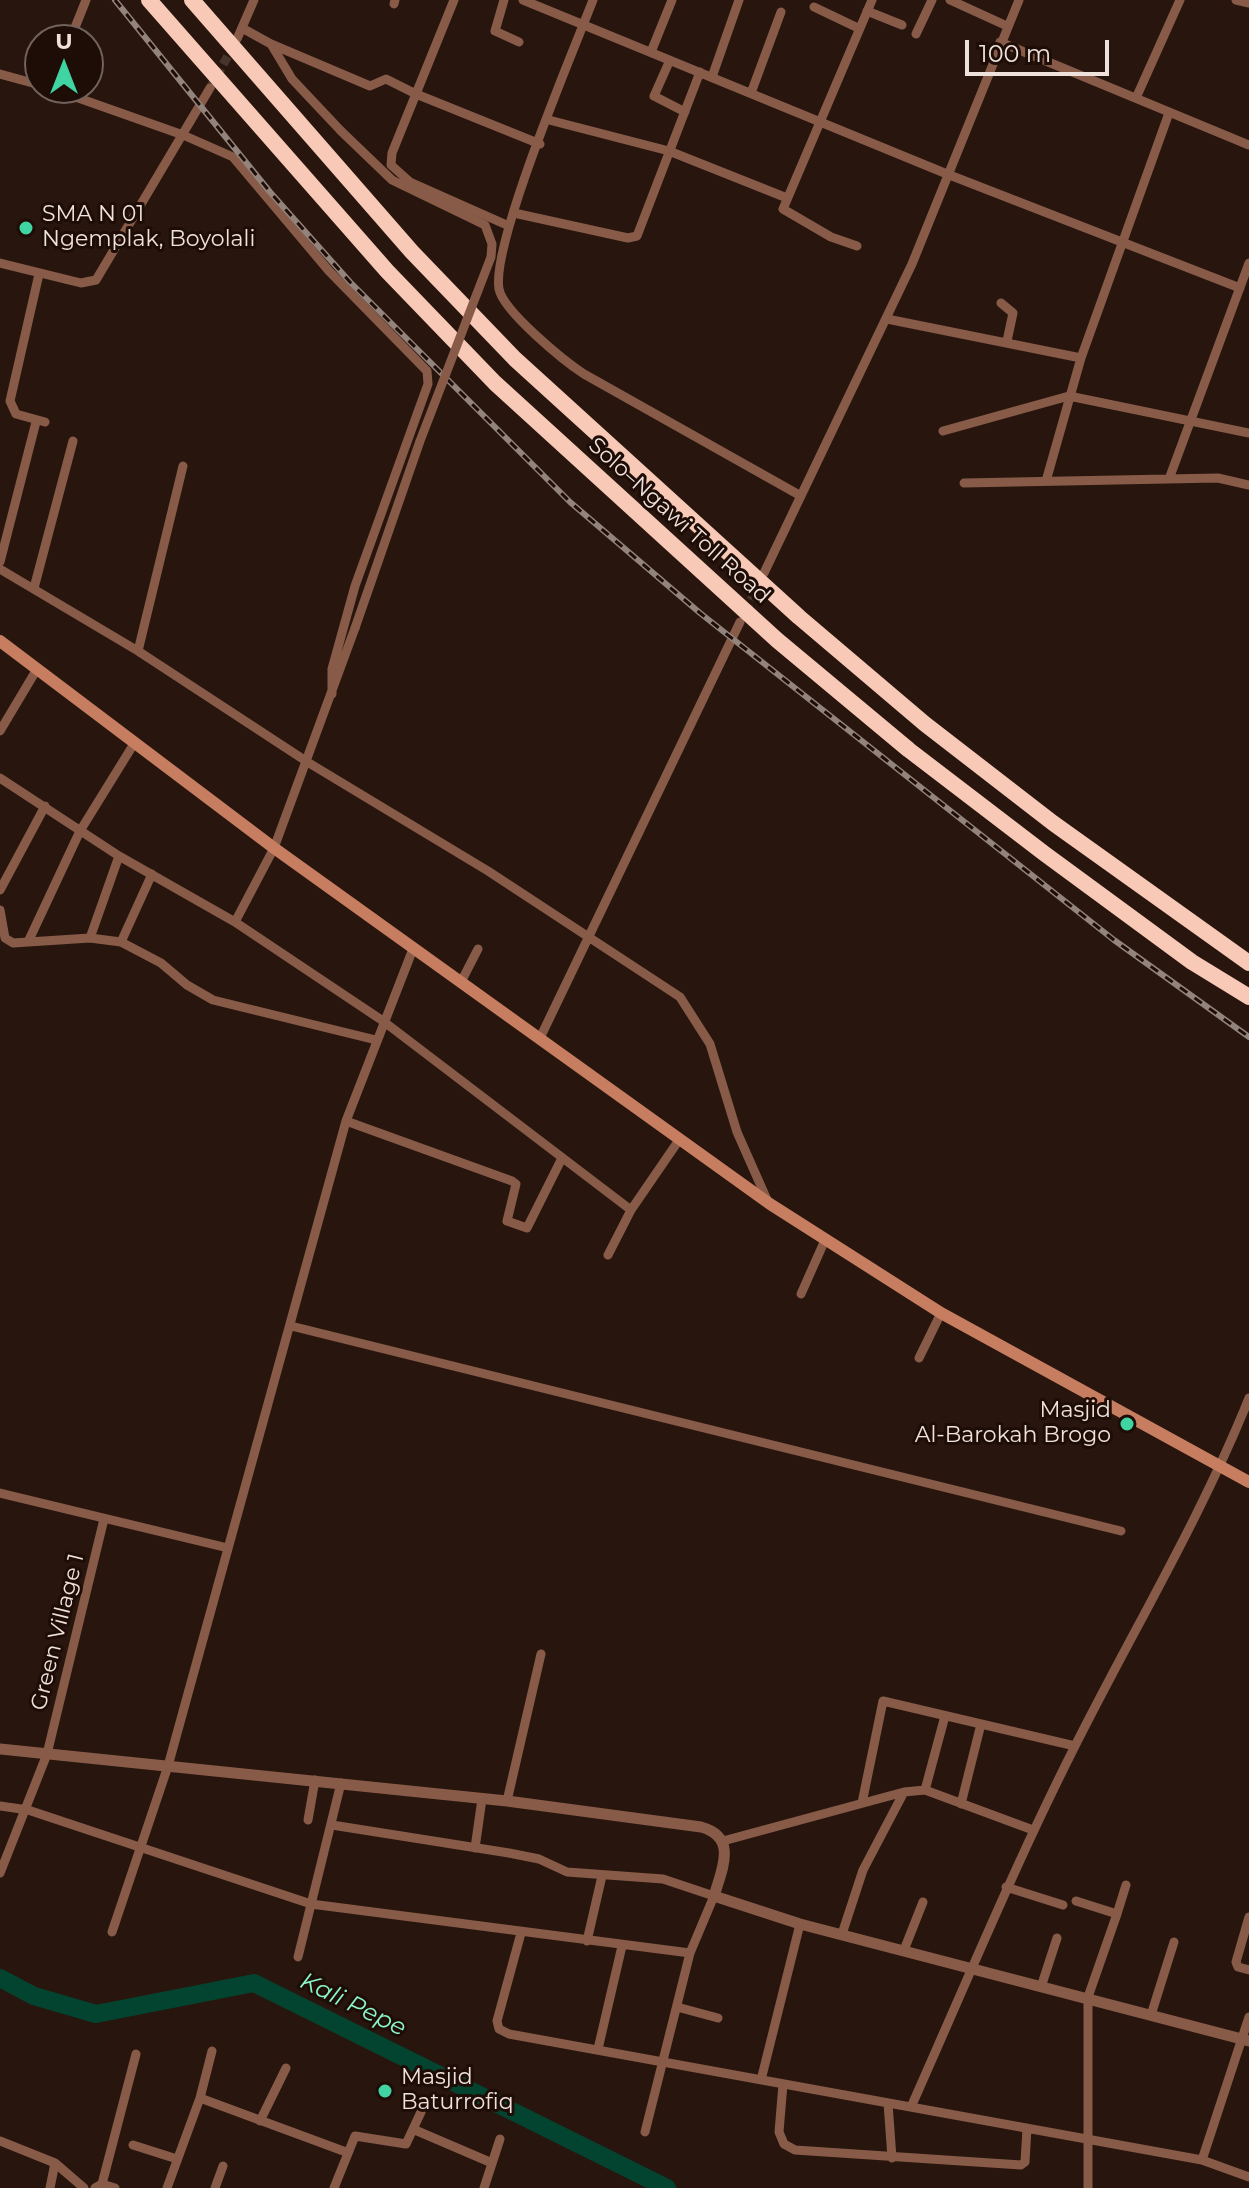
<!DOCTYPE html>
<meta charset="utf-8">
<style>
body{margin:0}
#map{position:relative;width:1249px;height:2188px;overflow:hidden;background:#28160e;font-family:Montserrat,sans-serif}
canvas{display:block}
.north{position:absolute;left:24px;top:24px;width:80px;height:80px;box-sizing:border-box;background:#1e0d06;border:2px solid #72625c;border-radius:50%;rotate:0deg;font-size:22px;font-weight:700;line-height:32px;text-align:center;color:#efe2dc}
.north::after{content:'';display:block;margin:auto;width:28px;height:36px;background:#40d4a2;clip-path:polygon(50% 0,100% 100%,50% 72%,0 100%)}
.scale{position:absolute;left:965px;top:40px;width:144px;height:36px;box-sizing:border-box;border:4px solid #efe2dc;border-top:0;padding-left:10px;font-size:24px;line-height:28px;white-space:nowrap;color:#efe2dc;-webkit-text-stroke:6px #1e0d06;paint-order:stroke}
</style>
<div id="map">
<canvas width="1249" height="2188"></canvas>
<div class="north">U</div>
<div class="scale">100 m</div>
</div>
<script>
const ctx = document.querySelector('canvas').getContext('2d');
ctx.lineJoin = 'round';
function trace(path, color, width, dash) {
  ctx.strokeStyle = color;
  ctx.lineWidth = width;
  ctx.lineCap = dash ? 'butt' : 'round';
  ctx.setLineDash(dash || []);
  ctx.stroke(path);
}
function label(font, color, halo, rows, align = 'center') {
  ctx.font = font + ' Montserrat,sans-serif';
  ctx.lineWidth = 6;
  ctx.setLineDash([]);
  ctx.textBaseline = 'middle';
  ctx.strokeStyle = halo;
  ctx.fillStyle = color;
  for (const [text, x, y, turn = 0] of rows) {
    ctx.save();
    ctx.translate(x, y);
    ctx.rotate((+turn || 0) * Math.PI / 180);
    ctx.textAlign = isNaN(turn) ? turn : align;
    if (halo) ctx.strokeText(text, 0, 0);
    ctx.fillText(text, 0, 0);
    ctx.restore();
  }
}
trace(new Path2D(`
 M0 1978 34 1996 96 2014 254 1983 667 2188`), '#034431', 18);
trace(new Path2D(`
 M210 88 234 45
 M745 612 762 578`), '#46352d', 9, [9, 4.5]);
trace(new Path2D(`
 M454 0 392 153 391 165 410 182 509 226
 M504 0 495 31 519 42
 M523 0 947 174 1240 288
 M593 0C573 52 491 244 499 289 503 311 564 361 584 374L801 496
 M950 0 1007 26
 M1236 0 1249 3
 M394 4 395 0
 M814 7 858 28
 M867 11 902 25
 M242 28 271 44 292 79 341 131
 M916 34 932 0
 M237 39 254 0
 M70 40 86 0
 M1000 42 1249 145
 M271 44 370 86 386 79 416 94 540 144
 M651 52 672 0
 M670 60 654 96 685 112
 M0 74 40 85
 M712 77 739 0
 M50 88 183 135 233 157 329 271 427 371 428 384 355 586 332 669V694
 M751 93 781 12
 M1136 98 1180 0
 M549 120 669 151 787 198
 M514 213 628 238 637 236 700 72
 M857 246 831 237 783 209 872 0
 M0 263 81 283 96 280 210 88
 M39 274 10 401 16 414 45 422
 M1001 303 1013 313 1007 341
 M887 319 1081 358
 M943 431 1069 396 1249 433
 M1169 479 1249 263
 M1046 481 1081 358 1169 113
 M964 483 1218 478 1249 485
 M0 562 36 422
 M0 569 138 651 309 763 488 871 680 997 710 1044 737 1132 768 1202
 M764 573 912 264 1019 0
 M34 588 73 441
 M138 651 183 466
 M0 731 37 669
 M0 778 119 856 235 922 383 1021 631 1210
 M0 890 45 806
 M0 910 5 938 13 943 90 938 121 942 161 963 187 985 213 1000 376 1040
 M235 922 274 848 355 628
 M90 938 119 856
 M28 942 80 831 135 742
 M121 942 152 874
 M462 980 478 949
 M540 1038 740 622
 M346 1121 512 1181 516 1184 507 1221 527 1228 562 1158
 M608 1255 631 1210 679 1140
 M801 1294 825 1240
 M291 1326 1121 1531
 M919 1358 941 1313
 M0 1493 228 1548
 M925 1790 1033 1830
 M507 1801 541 1654
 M862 1803 883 1701 1075 1746
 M961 1804 981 1724
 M0 1806 28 1810 311 1904 690 1953
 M308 1820 315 1780
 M332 1825 509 1853 539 1859 567 1872 663 1879 714 1896 690 1953 645 2132
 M723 1841 904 1792 925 1790 945 1716
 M475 1848 482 1799
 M0 1873 47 1754 104 1519
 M1006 1887 1063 1905
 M1076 1901 1117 1914 1088 1997V2188
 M1117 1914 1126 1885
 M1249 1917 1236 1962 1238 1967 1249 1970
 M112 1932 168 1766 346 1121 413 949
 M521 1933 497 2021 499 2029 509 2034 1202 2160 1249 2177
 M842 1934 863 1870 904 1792
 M587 1941 602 1876
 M904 1950 923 1902
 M298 1957 341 1783
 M1041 1987 1057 1938
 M677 2007 718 2018
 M1151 2015 1174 1942
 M598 2049 622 1946
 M761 2080 800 1924
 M783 2084 779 2132 784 2144 795 2150 1021 2165 1025 2162 1027 2128
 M200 2098 346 2152
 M888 2103 892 2158
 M911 2107C964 1988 1014 1867 1073 1750 1132 1632 1200 1520 1249 1398
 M260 2121 286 2068
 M415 2130 492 2163
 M0 2141 55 2163 84 2188
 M133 2145 177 2159
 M1202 2160 1249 2017
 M102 2184 115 2188
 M50 2188 55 2163
 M95 2188 102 2184 136 2054
 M167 2188 200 2098 212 2051
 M215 2188 223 2166
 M334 2188 355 2136 406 2144 421 2112
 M484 2188 500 2139`), '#885b48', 9);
trace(new Path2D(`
 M0 1749 507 1801 701 1827C738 1837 722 1869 714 1896L800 1924 1249 2041`), '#885b48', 11);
trace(new Path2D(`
 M0 641 274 848 770 1204 941 1313 1249 1482`), '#c77e60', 12);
trace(new Path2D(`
 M149 0 387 271 495 383 777 640 909 750 1045 854 1192 962 1249 997
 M192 0 412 252 515 359 799 617 925 724 1053 823 1249 963`), '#f7c9b6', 16);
const rail = new Path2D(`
 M115 0 270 192 350 282 570 502 700 613 1114 940 1249 1037`);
trace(rail, '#92837c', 6);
trace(rail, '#1e0d06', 3, [9]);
trace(new Path2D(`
 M341 131 392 180 485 225 492 244 491 257 420 441 355 628`), '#885b48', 9);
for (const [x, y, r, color] of [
 [26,228,8,"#40d4a2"],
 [1127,1424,8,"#40d4a2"],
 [385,2091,8,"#40d4a2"]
]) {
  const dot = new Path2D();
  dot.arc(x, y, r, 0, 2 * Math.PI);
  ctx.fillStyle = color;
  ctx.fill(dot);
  trace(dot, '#1e0d06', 3);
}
label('22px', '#efe2dc', '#1e0d06', [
 ["SMA N 01",42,215],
 ["Ngemplak, Boyolali",42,240],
 ["Masjid",1111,1411,"right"],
 ["Al-Barokah Brogo",1111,1436,"right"],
 ["Masjid",401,2078],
 ["Baturrofiq",401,2103]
], 'left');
label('22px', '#efe2dc', '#1e0d06', [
 ["Solo–Ngawi Toll Road",679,521,42],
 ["Green Village 1",58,1632,-76]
]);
label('italic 24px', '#8af6ca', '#1e0d06', [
 ["Kali Pepe",353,2005,26]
]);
</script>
